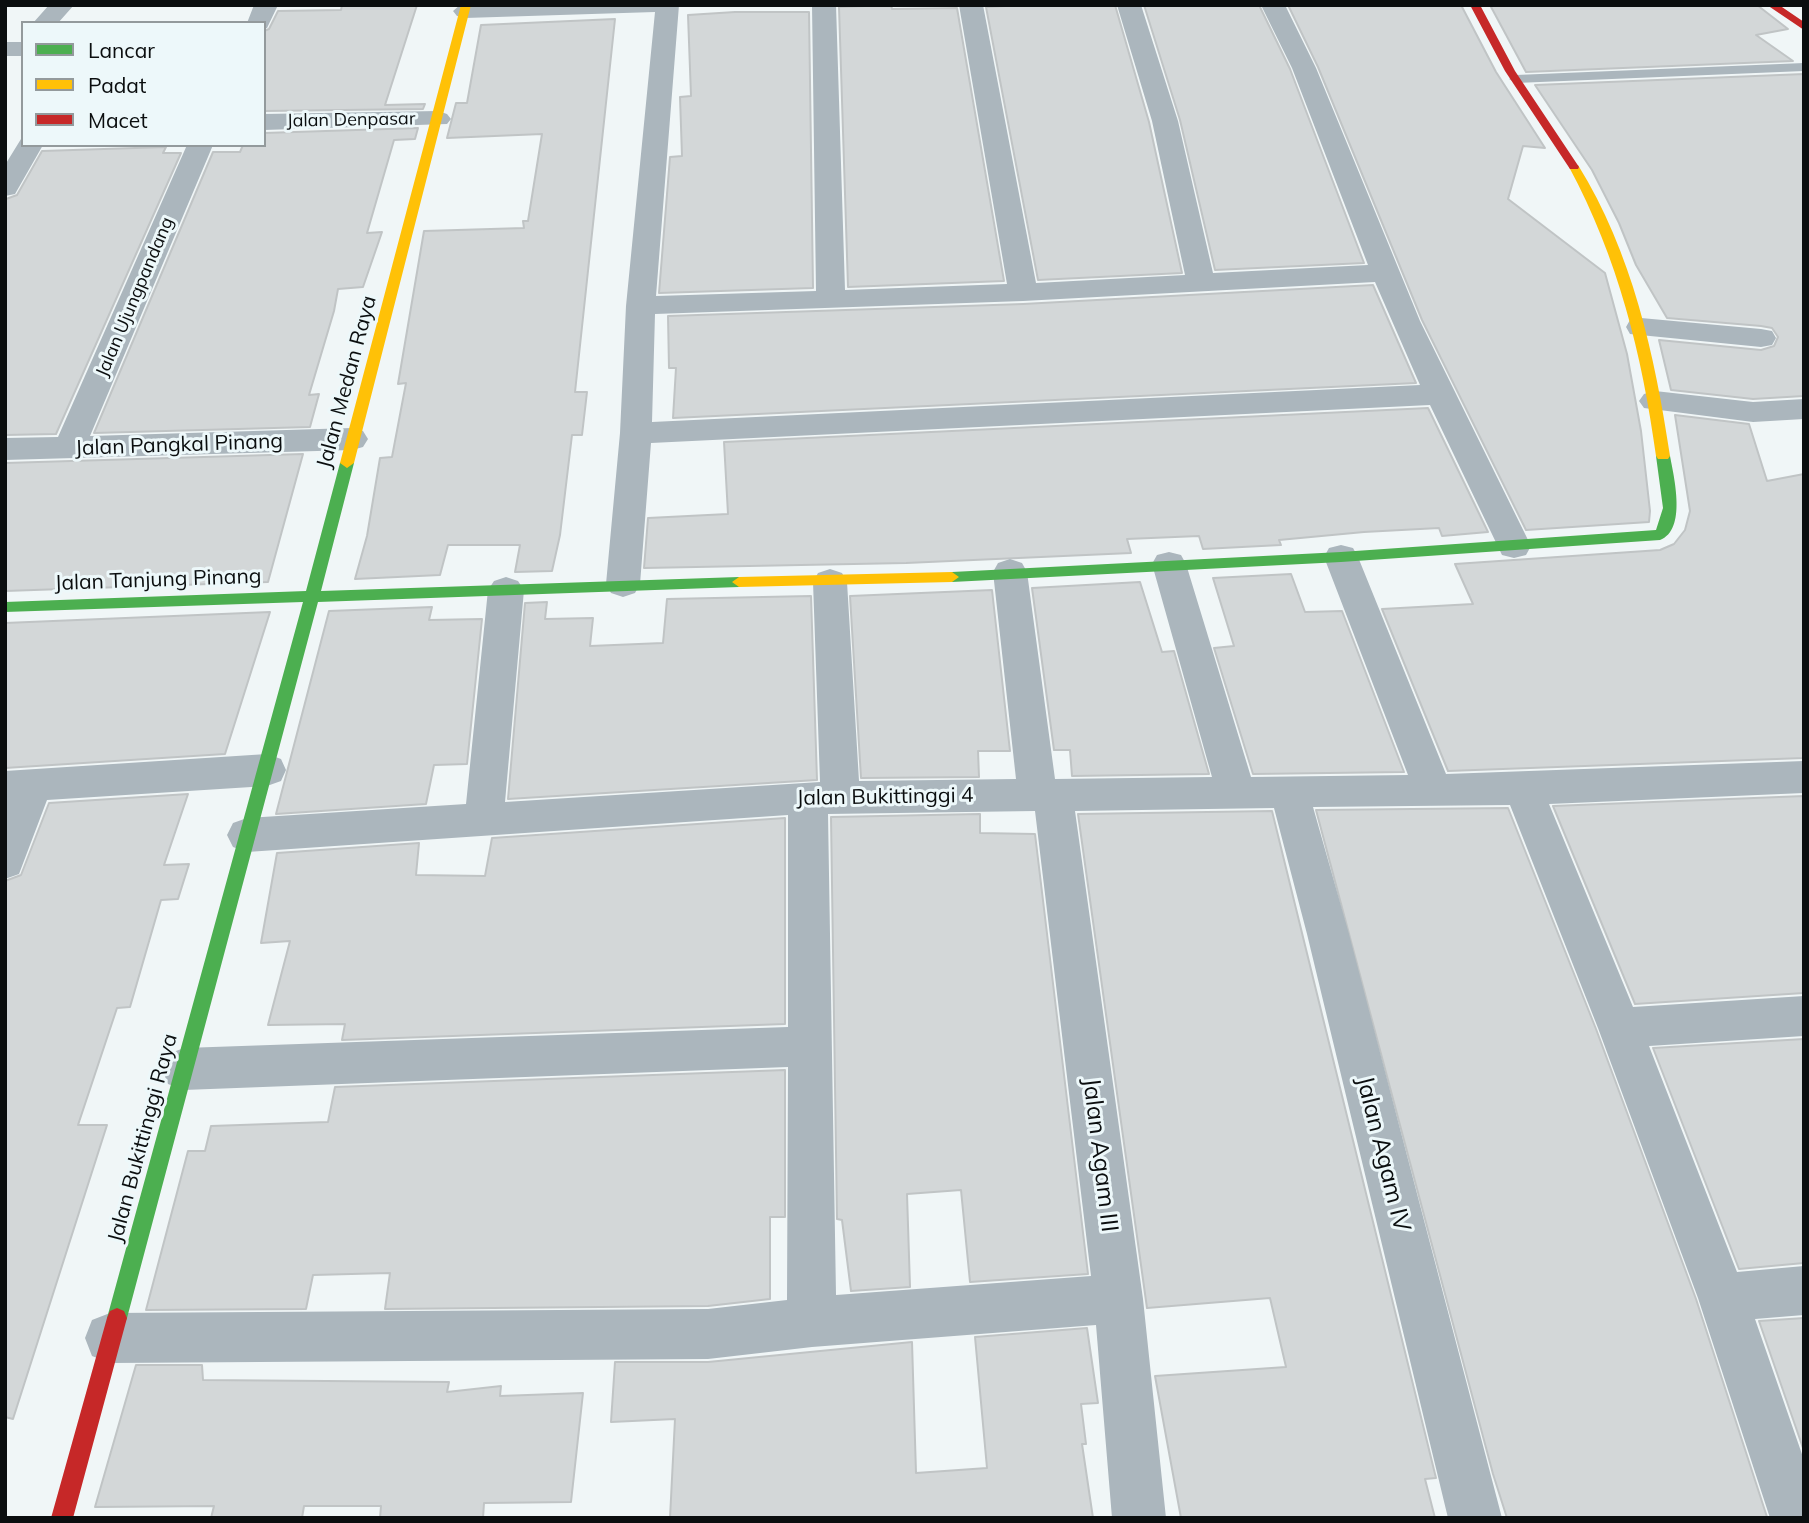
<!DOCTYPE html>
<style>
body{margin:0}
#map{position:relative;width:1809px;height:1523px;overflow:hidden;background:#f0f6f7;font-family:Mulish,sans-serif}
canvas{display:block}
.frame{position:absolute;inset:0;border:7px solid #0b0e0f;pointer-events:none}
.legend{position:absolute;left:21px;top:21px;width:245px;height:126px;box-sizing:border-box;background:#edf8fa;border:2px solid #939a9c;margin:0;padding:9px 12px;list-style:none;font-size:21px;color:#0b0e0f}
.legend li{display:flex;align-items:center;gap:14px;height:35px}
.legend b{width:35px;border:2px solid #939a9c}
</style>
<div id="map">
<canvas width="1809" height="1523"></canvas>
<div class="frame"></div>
<ul class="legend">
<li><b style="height:9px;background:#4caf50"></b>Lancar</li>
<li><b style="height:9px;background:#ffc107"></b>Padat</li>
<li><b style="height:9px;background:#c62828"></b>Macet</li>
</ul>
</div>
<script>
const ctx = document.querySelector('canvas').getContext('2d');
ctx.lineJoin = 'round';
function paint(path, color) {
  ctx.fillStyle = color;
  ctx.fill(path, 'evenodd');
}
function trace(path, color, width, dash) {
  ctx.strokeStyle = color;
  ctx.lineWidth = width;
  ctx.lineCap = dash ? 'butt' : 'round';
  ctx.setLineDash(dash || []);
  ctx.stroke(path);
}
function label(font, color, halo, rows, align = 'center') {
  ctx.font = font + ' Mulish,sans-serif';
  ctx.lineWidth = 6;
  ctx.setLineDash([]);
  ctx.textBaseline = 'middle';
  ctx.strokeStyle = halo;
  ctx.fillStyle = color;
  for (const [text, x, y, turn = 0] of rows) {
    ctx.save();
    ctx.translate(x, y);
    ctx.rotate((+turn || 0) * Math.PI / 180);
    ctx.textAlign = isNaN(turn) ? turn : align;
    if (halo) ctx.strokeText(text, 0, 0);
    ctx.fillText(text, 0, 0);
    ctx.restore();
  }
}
const building = new Path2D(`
 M342 5H417L385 105 425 104 423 109 264 111V31L269 29 278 11 341 10Z
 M891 5 892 9 957 8 1004 281 848 287 839 7Z
 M1024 5H1115L1149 122 1182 273 1038 280 986 7Z
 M1144 5H1259L1290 69 1364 263 1215 270 1180 120Z
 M1288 5H1461L1496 72 1545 148 1523 146 1508 199 1605 273 1627 354 1641 431 1650 511 1649 522 1526 530 1422 320 1318 67Z
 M1490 5H1757L1788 29 1756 35 1793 61 1526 72Z
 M735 12H809L813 288 659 293 670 157 682 156 680 97 691 96 688 15Z
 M615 19 575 392H587L582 435H572L560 535 552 571 515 572 520 545H448L440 575 355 579 367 536 380 458 392 457 406 383 398 384 424 231 524 228 523 221H528L542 134 447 138 456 103H467L481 25Z
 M1804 74V396L1753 399 1671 390 1659 340 1761 350 1774 346 1778 337 1772 328 1761 326 1667 318 1636 265 1619 223 1592 170 1535 85Z
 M418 128 415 139 394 140 367 233 382 232 363 287 338 289 334 311 309 395 319 394 310 427 94 433 213 152H240L243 145H264V133Z
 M166 147 163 153H181L56 434 5 435 6 199 17 195 42 151Z
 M1373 285 1416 383 673 418 676 368H669L668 316 1023 304Z
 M1428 408 1488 532 1442 536 1439 528 1364 532 1279 540 1281 545 1203 549 1199 536 1127 539 1131 553 906 563 644 568 648 518 728 514 724 442Z
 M1675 415 1749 424 1767 481 1804 474V758L1448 771 1382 609 1473 604 1455 564 1660 550 1674 544 1685 530 1690 511Z
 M303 454 268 582 5 591V463Z
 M1291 574 1305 612 1342 611 1404 772 1253 774 1214 648 1234 646 1213 578Z
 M1140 582 1162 652 1174 651 1209 774 1072 776 1070 750H1054L1032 588Z
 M992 590 1010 751H978L979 777 861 778 850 596Z
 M811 596 817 780 508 799 525 603 547 602 545 619 593 618 590 646 663 643 667 599Z
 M432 607 429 620 482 619 467 764 434 765 426 804 276 814 329 611Z
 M270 612 225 754 5 768V623Z
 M188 794 164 865 189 864 178 899 161 900 130 1007 117 1008 78 1125H107L13 1419 5 1417V881L21 875 49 803Z
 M1804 796V993L1635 1004 1553 806Z
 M1508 808 1596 1029 1696 1299 1767 1517 1507 1518 1493 1474 1316 810Z
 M1272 811 1436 1478 1425 1479 1435 1518H1181L1155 1376 1286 1367 1270 1298 1147 1308 1078 814Z
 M980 814V833L1035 834 1088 1274 970 1282 961 1190 907 1194 910 1287 851 1291 842 1220 837 1219 831 817Z
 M785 818V1024L342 1040 345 1024 268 1025 290 941 261 943 277 853 419 843 416 875 485 876 492 838Z
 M1804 1039V1263L1739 1269 1653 1048Z
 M785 1070V1217H770V1299L708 1306 385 1309 390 1273 313 1275 306 1309 146 1310 188 1151H205L211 1126 328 1122 335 1087Z
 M1804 1318V1451L1759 1321Z
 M1087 1328 1098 1403 1081 1404 1086 1444H1082L1093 1518H670L675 1419 611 1422 615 1362H708L912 1342 916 1473 987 1468 975 1337Z
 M136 1365H202L203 1380 449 1382 447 1392 501 1386 500 1396 583 1393 571 1502 484 1503 483 1518H380L381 1506H304L302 1518H211L214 1506 95 1507Z`);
paint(building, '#d3d7d8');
trace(building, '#c0c4c5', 2);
paint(new Path2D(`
 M1804 63V71L1516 83 1509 79 1516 75Z`), '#abb6bd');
paint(new Path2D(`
 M49 5H74L58 23H33Z
 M254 5H278L267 28 264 29V23H247Z
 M460 5H679L656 296 816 291 812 5H836L845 290 1007 284 959 5H983L1036 283 1185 275 1152 121 1117 5H1141L1178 121 1213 273 1368 265 1292 68 1261 5H1285L1316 68 1420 321 1531 546 1526 555 1514 558 1502 555 1430 405 651 443 640 584 635 593 623 597 611 593 606 584 620 433 626 306 655 12 465 18 457 16 453 11ZM1375 282 1420 385 652 422 655 314 1023 301Z
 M5 42H23V56H5Z
 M438 111 447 114 451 119 447 124 264 130V114Z
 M21 139 23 145H43L15 194 5 196V165Z
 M187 145H213L90 436 352 428 363 431 368 439 363 447 352 450 5 460V438L58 437Z
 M1641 318 1761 329 1772 331 1776 338 1772 345 1761 347 1630 334 1626 327 1630 320Z
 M1655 391 1753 402 1804 399V419L1753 422 1644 408 1639 401 1644 394Z
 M1341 545 1353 548 1358 557 1446 774 1804 761V793L1549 804 1633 1007 1804 996V1036L1649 1046 1737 1272 1804 1266V1315L1755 1319 1804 1460V1518H1770L1698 1298 1598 1028 1510 805 1313 807 1349 934 1502 1518H1448L1307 934 1274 808 1075 811 1143 1299 1166 1518H1112L1096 1325 812 1347 708 1359 110 1363 92 1356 85 1338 92 1320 110 1313 708 1309 787 1300 788 1067 184 1090 168 1084 162 1069 168 1054 184 1048 788 1027V815L247 852 233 847 227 835 233 823 247 818 466 804 488 590 494 581 506 577 518 581 524 590 505 802 820 782 813 582 818 573 830 569 842 573 847 582 859 781 1016 779 993 572 998 563 1010 559 1022 563 1027 572 1055 779 1212 777 1152 564 1157 555 1169 552 1181 555 1186 564 1251 777 1408 775 1324 557 1329 548ZM1035 811 1091 1276 836 1295 828 814Z
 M267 754 281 759 286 770 281 781 267 786 47 800 19 874 5 879V771Z`), '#abb6bd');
paint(new Path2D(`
 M1663 452 1670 456C1674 477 1687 530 1660 540L1341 562 952 582 945 577 952 572 1341 552 1656 530 1663 508 1656 456Z
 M347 458 354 463 321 591 739 577 746 582 739 587 318 602 127 1318 124 1325 117 1328 110 1325 107 1318 303 602 5 612V602L306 591 340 463Z`), '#4caf50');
paint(new Path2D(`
 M461 5H471L354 463 347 468 340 463Z
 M1570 165H1578C1632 252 1655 355 1670 456L1668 459H1658L1656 456C1642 354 1618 258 1569 167Z
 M952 572 959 577 952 582 739 587 732 582 739 577Z`), '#ffc107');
paint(new Path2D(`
 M1470 5H1480L1515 71 1579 167 1578 169H1570L1505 71Z
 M1767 5H1779L1804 22V30Z
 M117 1308 124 1311 127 1318 73 1518H51L107 1318 110 1311Z`), '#c62828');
label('18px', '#0b0e0f', '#edf8fa', [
 ["Jalan Denpasar",351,120,-1],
 ["Jalan Ujungpandang",135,297,-67]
]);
label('21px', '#0b0e0f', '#edf8fa', [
 ["Jalan Medan Raya",347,382,-75],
 ["Jalan Pangkal Pinang",179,445,-2],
 ["Jalan Tanjung Pinang",158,580,-2],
 ["Jalan Bukittinggi 4",885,797,-1],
 ["Jalan Bukittinggi Raya",143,1138,-75]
]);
label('24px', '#0b0e0f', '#edf8fa', [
 ["Jalan Agam IV",1383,1154,76],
 ["Jalan Agam III",1100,1155,83]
]);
</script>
